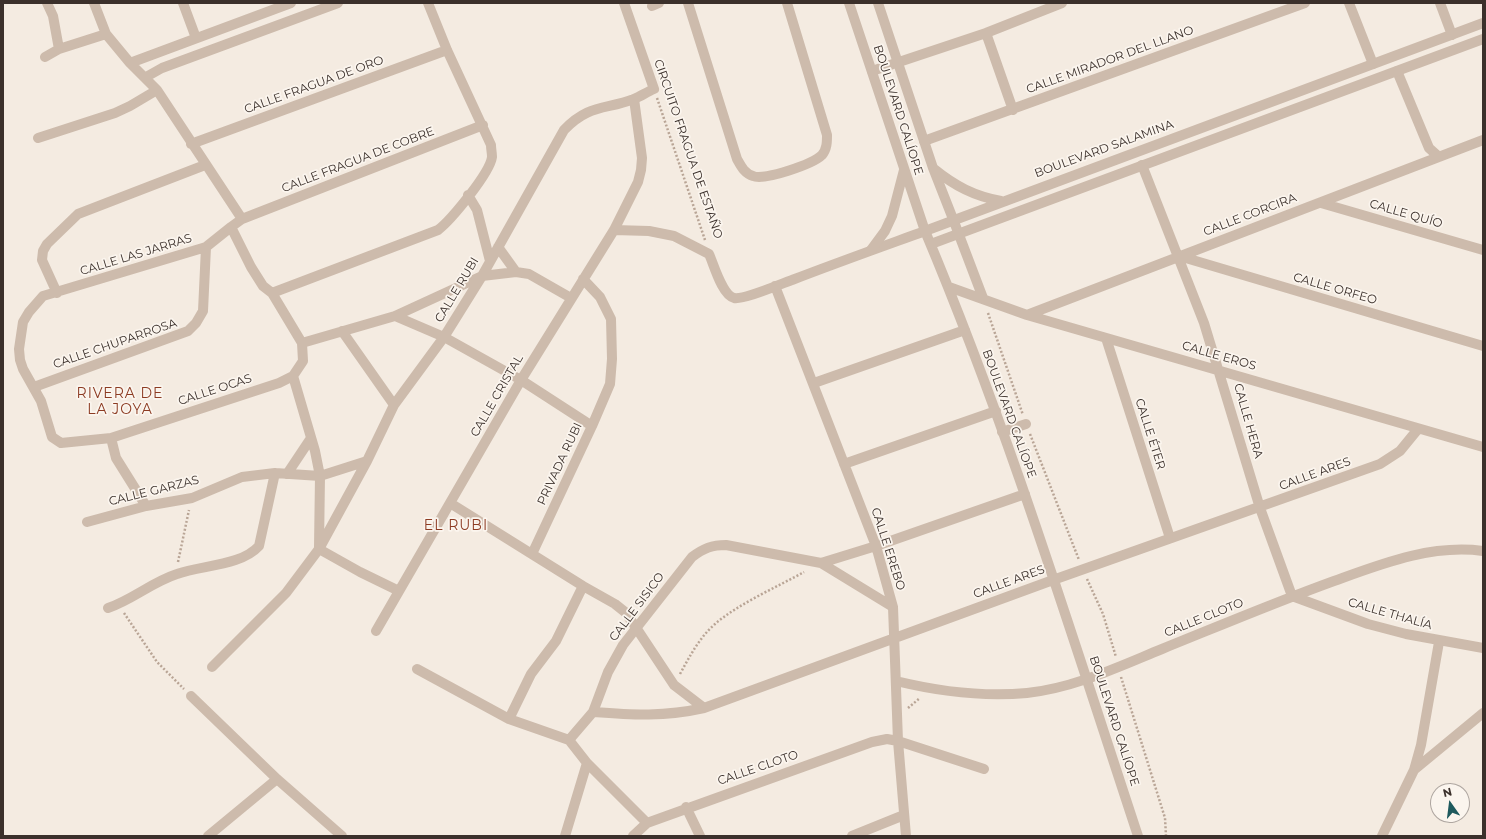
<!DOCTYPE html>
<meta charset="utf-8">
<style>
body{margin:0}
#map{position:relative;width:1486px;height:839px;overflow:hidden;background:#f4ebe1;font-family:Montserrat,sans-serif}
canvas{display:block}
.frame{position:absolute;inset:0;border:4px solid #3b302b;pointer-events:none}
.north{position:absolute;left:1430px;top:783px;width:40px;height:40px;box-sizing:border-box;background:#fbf5ee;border:1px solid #aea6a0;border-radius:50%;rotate:346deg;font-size:11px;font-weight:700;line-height:16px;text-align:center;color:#3b302b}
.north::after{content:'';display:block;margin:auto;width:14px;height:18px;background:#1f5a5e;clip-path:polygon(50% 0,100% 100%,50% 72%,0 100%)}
</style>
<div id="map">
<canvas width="1486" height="839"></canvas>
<div class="frame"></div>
<div class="north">N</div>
</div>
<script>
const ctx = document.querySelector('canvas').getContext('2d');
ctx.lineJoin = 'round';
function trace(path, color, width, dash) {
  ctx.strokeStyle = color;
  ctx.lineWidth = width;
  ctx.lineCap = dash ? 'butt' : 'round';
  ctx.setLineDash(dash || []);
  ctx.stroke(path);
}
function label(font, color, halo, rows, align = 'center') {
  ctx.font = font + ' Montserrat,sans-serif';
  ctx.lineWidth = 3.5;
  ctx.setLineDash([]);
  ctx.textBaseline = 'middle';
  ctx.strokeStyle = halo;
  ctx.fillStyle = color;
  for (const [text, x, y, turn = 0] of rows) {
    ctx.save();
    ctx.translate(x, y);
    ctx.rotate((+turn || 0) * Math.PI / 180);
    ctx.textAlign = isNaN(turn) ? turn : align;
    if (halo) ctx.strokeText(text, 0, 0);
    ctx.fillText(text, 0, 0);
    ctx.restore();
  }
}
trace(new Path2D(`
 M657 98 705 240
 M988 313 1023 415
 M1030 434 1079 560
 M178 562 189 510
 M1087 579 1103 614 1116 657
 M124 613 157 662 184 689
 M680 674C690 656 699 638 715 624 738 604 777 587 804 572
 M1121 677 1165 818 1166 836
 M908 708 920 698`), '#b9a596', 2.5, [2, 2]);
trace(new Path2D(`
 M47 3 53 16 59 49
 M94 3 106 34 130 63 157 90 242 219 231 227 251 267 263 286 272 293 302 343 303 361 293 376 315 451 320 476 319 547
 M183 3 196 38
 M688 3 737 159C741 166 744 173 753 176 764 181 813 164 822 155 827 149 827 142 827 135L787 3
 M1349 3 1373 64
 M1440 3 1452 35
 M652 6 659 3
 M986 33 1013 110
 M45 57 59 49 106 34
 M130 63 291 3
 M872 71 986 33 1062 3
 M1397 71 1429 148 1439 157
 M146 77 162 68 338 3
 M38 138 115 113 130 106 157 90
 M924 141 1305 3
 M191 144 447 50
 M1142 165 1204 323 1260 508 1292 596 1368 624 1406 634 1483 648
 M468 195 477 210 490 261
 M1321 203 1483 250
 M242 219 483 125
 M953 219 983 298
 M231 227 206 247 43 296 29 312 23 322 19 349 20 360 23 369 41 401 52 437 61 443 111 438 279 383 293 376
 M614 230 649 231 674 236 709 254C714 265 722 295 734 298 744 300 780 284 792 280 836 263 881 247 925 231 1008 428 1071 633 1138 836
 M498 247 516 272
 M1179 256 1483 346
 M775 286 876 546 893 607 898 741 906 836
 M949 287 1027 315 1483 447
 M57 293 42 260 43 251 47 244 78 214 205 165
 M272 293 438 230C451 220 490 173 492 157 492 153 491 149 491 145L447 50 428 3
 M1027 315 1483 140
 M395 316 444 337 521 380 592 426
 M342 331 394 405
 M1106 338 1170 538
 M302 343 395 316 482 276 516 272 529 274 571 298
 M814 383 965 330
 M34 387 188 331 196 323 203 311 206 247
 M1002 432 1026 424
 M111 438 116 458 146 506
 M844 464 996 411
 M287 474 311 438
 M450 503 583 586 615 604 625 612 635 626 674 685 704 708
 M87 522 146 506 192 498 242 477 275 473 320 476 367 461
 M319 549 360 572 399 591
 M532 554 592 426 610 384 612 359 611 319 600 297 583 279
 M821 563 876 546 1025 494
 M108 608C132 600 152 582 177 574 202 565 241 566 259 546L275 473
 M376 631 521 380 614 230 638 182 641 170 642 158 634 99
 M212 667 286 593 319 549 367 461 394 405 444 337 482 276 564 130C589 104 605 110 634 99 641 96 647 92 654 89L624 3
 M417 669 509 719 569 740
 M896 681C937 691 984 697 1027 693 1074 688 1118 667 1162 649 1219 626 1276 602 1334 581 1381 564 1431 544 1483 551
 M191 696 277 779 342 836
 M593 712C634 715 664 717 704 708L1053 580 1380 464 1400 451 1418 429
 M509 719 531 674 556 641 583 586
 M587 763 647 823
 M1414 770 1421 745 1439 642
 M686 807 700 836
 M208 836 277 779
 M565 836 587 763 569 740 593 712 608 672 623 645 692 557C704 548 712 545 726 545L821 563 893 607
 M633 836 647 823 872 742 887 739 898 741 984 769
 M852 836 904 815
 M1382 836 1414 770 1483 713`), '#cdbbac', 10);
trace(new Path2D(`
 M849 3 925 231 1483 23
 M878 3 933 168 953 219
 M934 169C955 186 974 196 1001 201
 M931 244 1483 39
 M871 250 885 231 892 216 904 170`), '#cdbbac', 10);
label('12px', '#3b302b', '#fbf5ee', [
 ["CALLE MIRADOR DEL LLANO",1110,60,-20],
 ["CALLE FRAGUA DE ORO",314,85,-20],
 ["BOULEVARD CALÍOPE",898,110,72],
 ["CIRCUITO FRAGUA DE ESTAÑO",688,149,71],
 ["BOULEVARD SALAMINA",1104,149,-20],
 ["CALLE FRAGUA DE COBRE",358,160,-21],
 ["CALLE QUÍO",1406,214,16],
 ["CALLE CORCIRA",1250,215,-21],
 ["CALLE LAS JARRAS",136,255,-17],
 ["CALLE ORFEO",1335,289,16],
 ["CALLE RUBI",457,290,-59],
 ["CALLE CHUPARROSA",115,344,-19],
 ["CALLE EROS",1219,356,16],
 ["CALLE OCAS",215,390,-18],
 ["CALLE CRISTAL",497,396,-60],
 ["BOULEVARD CALÍOPE",1009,414,70],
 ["CALLE HERA",1248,421,74],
 ["CALLE ÉTER",1150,434,72],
 ["PRIVADA RUBI",560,464,-65],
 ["CALLE ARES",1315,474,-20],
 ["CALLE GARZAS",154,491,-14],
 ["CALLE EREBO",888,549,72],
 ["CALLE ARES",1009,582,-20],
 ["CALLE SISICO",637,607,-53],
 ["CALLE THALÍA",1390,614,16],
 ["CALLE CLOTO",1204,618,-22],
 ["BOULEVARD CALÍOPE",1114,721,72],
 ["CALLE CLOTO",758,768,-19]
]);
ctx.letterSpacing = '1px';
label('14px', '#8c3b22', '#fbf5ee', [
 ["RIVERA DE",120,394],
 ["LA JOYA",120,410],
 ["EL RUBI",456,526]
]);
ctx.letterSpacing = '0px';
</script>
